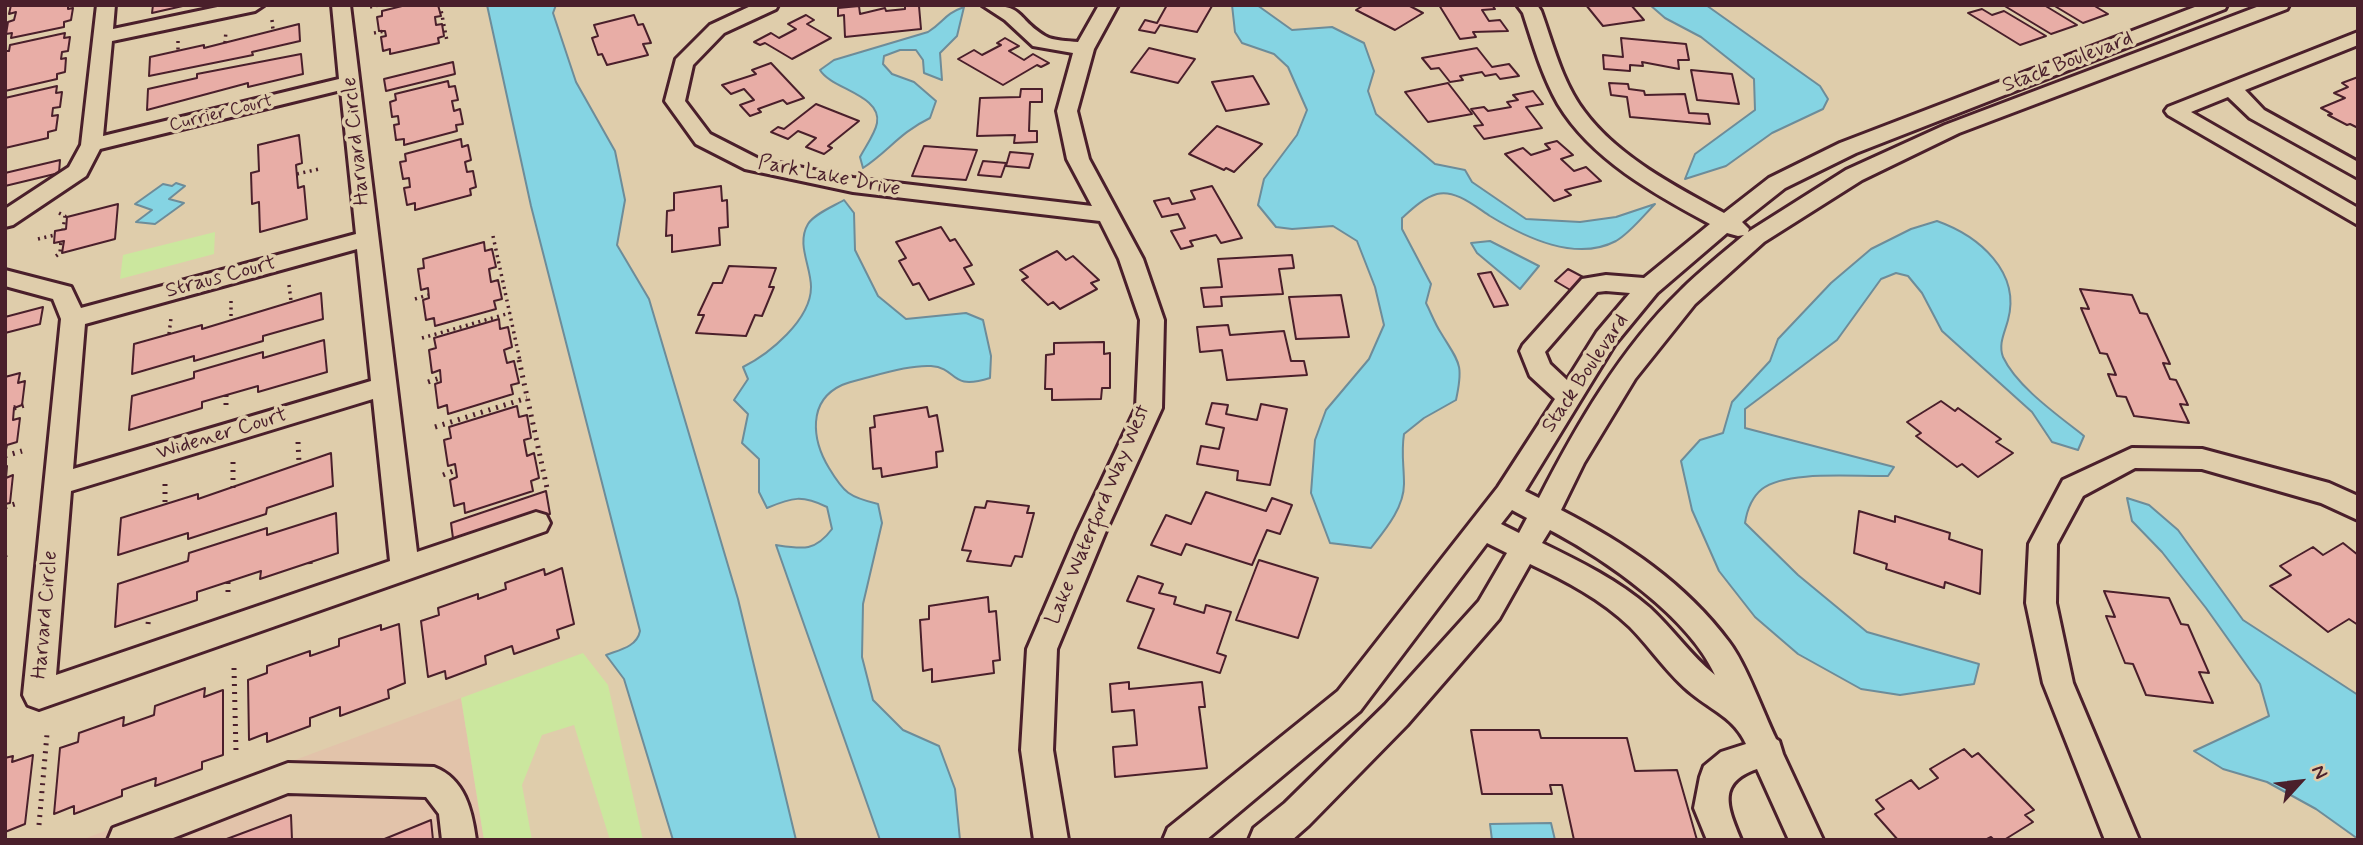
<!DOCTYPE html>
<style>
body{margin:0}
#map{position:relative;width:2363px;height:845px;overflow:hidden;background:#dfcdab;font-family:Mynerve,sans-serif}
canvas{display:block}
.frame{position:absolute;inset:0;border:7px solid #4a1f2b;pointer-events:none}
.north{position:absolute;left:2265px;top:747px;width:70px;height:70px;-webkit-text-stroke:5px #dfcdab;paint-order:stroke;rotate:63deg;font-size:19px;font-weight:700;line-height:28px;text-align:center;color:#4a1f2b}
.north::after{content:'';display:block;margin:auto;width:24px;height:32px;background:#4a1f2b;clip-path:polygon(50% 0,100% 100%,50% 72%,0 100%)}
</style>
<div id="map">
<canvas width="2363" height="845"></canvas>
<div class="frame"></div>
<div class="north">N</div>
</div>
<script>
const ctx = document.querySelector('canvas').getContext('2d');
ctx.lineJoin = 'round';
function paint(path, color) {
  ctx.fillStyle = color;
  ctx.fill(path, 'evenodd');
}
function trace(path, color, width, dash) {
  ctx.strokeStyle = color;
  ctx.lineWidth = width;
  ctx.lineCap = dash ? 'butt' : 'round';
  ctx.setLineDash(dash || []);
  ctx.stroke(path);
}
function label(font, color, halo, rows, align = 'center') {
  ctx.font = font + ' Mynerve,sans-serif';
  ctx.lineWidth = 7;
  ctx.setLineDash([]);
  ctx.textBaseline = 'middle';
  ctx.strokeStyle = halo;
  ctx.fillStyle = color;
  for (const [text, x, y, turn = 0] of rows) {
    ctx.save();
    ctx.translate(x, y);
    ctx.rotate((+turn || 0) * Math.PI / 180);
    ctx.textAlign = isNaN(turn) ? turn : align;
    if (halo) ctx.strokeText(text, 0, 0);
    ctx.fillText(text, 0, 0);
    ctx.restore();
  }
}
paint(new Path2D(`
 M461 698 484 840H81Z`), '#e2c3aa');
paint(new Path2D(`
 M215 232 214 254 120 279 123 255Z
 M583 653 608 685 643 840H610L574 725 542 735 522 785 532 840H484L461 698Z`), '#cbe79e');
const water = new Path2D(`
 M487 5H556L553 13 576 82 615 151 625 200 617 245 649 299 738 599 796 840H673L624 679 606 655C619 650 637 647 640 631L531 206Z
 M1232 5H1257L1292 30 1332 27 1364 43 1374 71 1368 91 1376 114 1435 164 1465 170 1472 182 1526 219 1580 222 1616 217 1655 204C1644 215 1630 233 1616 241 1576 262 1526 238 1490 216 1476 207 1455 189 1437 194 1423 198 1412 209 1402 218V229L1431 284 1426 303C1431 313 1435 324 1441 333 1459 363 1464 363 1456 400L1424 418 1404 434C1401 453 1404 465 1404 484 1404 508 1385 530 1371 548L1330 543 1311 493 1315 440 1326 410 1369 359 1384 325 1375 287 1357 241 1333 226 1292 229 1276 227 1258 205 1264 179 1297 135 1307 110 1288 67 1274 54 1242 43 1235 32Z
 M1650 5H1706L1820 86 1828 99 1823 109 1772 133 1726 166 1685 179 1695 154 1755 110 1754 79 1701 37 1665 18Z
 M964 7 957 36 940 53 942 80 924 73 923 60 916 50H900L884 56 883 64 892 74 914 82 936 101 930 118C899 133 889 151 863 168L860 157C865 147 875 134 877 123 882 95 831 89 820 70L834 60 928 32C944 22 944 14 964 7Z
 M176 183 185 186 169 199 184 203 155 224 136 222 152 210 135 204 163 184 172 186Z
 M844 200 854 213 855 250 878 296 906 319 966 313 983 320 991 356 990 378C948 391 959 368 931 366 913 365 890 371 873 376 863 379 851 381 842 385 807 401 812 440 829 468 844 493 849 497 878 504L882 523 863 604 862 657 873 700 903 730 939 746 955 789 960 840H880L776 545C802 549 815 552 832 529L827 507C802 495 793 497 767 508L759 492V459L742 443 748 414 734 400 748 379 743 367C769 354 811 320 811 287 811 266 796 244 808 224 814 214 834 206 844 200Z
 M1937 221C1979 236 2021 272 2008 320 2005 332 1998 344 2003 357 2017 387 2059 416 2084 436L2078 450 2052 442 2032 412 1942 331 1922 293 1908 276 1896 273 1881 279 1837 340 1745 409V428L1894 467 1888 476C1856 477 1786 470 1762 489 1751 498 1747 510 1745 523L1798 575 1867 632 1979 664 1974 684 1900 695 1861 689 1798 654 1755 617 1719 571 1692 510 1681 461 1700 440 1723 433 1732 402 1770 361 1778 339 1831 283 1871 249 1911 229Z
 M1490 241 1539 266 1520 289 1477 253 1471 243Z
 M2127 498 2149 505 2178 530 2243 620 2358 695V839L2316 809 2267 782 2223 769 2194 751 2269 716 2260 684 2206 608 2162 552 2132 521Z
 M1551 823 1555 840H1492L1490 824Z`);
paint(water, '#85d4e3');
trace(water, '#6d8c99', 2);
const building = new Path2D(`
 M11 5H68V9L73 8 71 20 64 22V27L11 38 12 33 6 34 8 22 14 20 16 12 9 14Z
 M153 5H187L152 13Z
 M406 5H438L441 16 435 17 436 25 442 24 444 36 438 38 439 43 390 54V49L383 51 381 37 386 36 385 31H379L377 17 382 16V11Z
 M905 5H925L919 6 921 29 845 37 844 15 838 16V8L859 6 860 14 885 8 886 11 905 9Z
 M1167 5H1207L1212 6 1197 32 1160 25 1155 33 1139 30 1145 20 1157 23Z
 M1364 5H1408L1423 13 1395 30 1356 10Z
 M1439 5H1492L1495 9 1482 10 1489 21 1500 20 1508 31 1473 32 1476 37 1460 39Z
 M1586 5H1631L1644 20 1603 26Z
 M2003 5H2044L2077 25 2051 34Z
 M2053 5H2093L2108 14 2083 23Z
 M1982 9 1992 15 2004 11 2046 36 2020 45 1968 13Z
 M634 15 638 25 643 24 651 43 643 44 648 55 607 65 602 54 598 55 592 38 598 36 594 25Z
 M806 15 814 20 807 24 831 38 792 59 765 43 760 45 754 42 771 33 779 38 796 29 788 24Z
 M299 24 300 41 252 52 253 55 149 76 150 57 204 45V48Z
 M65 33 64 38 70 37 68 51 62 52 61 59 66 58 65 72 57 74V79L5 91V51H9L10 45Z
 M1005 38 1019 46 1009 51 1024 60 1033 54 1049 63 1041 67 1037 65 1003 85 958 59 974 50 982 55 1001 45 997 43Z
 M1621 38 1686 44 1689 60H1678L1679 69 1642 62 1643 66 1630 65V71L1604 69 1603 55 1623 57Z
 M1149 48 1195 59 1178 83 1131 72Z
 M1477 48 1492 67 1509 64 1519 76 1500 79 1496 74 1485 76 1482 72 1460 76 1463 80 1450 82 1439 68 1431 69 1422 58Z
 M301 54 303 74 248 87V83L147 110 148 89 197 78V74Z
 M453 62 455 74 386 91 384 79Z
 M771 63 804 98 787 104 783 100 758 109 761 112 750 116 740 105 754 100 744 89 731 94 722 85 756 74 752 70Z
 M1691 70 1732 74 1739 104 1697 100Z
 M1253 76 1269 104 1226 111 1212 82Z
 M2358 77V128L2350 124 2347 125 2328 115 2332 114 2321 108 2345 98 2334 93 2348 87 2342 83Z
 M448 81 449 87 455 86 458 100 452 101 454 111 460 109 463 124 456 125 457 131 404 145V139L396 140 394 125 399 124 398 116 392 117 390 102 396 100 395 94Z
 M1448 83 1472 114 1428 122 1405 92Z
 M1609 83 1628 84 1629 89 1644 91 1645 95 1685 94 1689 113 1708 114 1710 124 1630 117 1627 97 1611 95Z
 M57 86 56 93 62 92 60 107 53 108 52 116 58 115 56 130 48 132V138L5 148V98Z
 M1021 89H1042V102H1030L1029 131H1037V142L1014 143 1015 135 977 136 980 98 1020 97Z
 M1533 91 1543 104 1526 107 1542 128 1484 139 1474 126 1483 125 1471 109 1484 107 1488 111 1511 107 1507 102 1518 100 1513 95Z
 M816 104 859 121 828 146 832 148 824 154 806 147 816 138 798 131 788 139 771 132 778 127 784 129Z
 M1217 126 1262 144 1234 172 1226 168 1224 170 1189 154Z
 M299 135 302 163 296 165 298 188 304 186 307 219 260 232 259 202 252 204 251 173 259 171 258 145Z
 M461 139 462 147 468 145 471 160 465 162 467 172 473 171 476 187 470 189 471 195 415 210V203L407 205 404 188 410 187 409 178 403 179 400 162 406 161 405 154Z
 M1557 141 1573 155 1561 159 1574 171 1586 167 1601 181 1565 190 1571 195 1554 201 1505 154 1523 148 1531 155 1550 149 1545 144Z
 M924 146 977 150 966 180 912 176Z
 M1010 152 1033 154 1029 168 1006 166Z
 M60 160 59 173 5 186V173Z
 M983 161 1006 163 1001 177 978 175Z
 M721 186 722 201 727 200 728 227 719 228 720 245 672 252V235L666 236 667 211 674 210V193Z
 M1212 186 1242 238 1221 243 1216 235 1190 241 1193 246 1181 249 1171 231 1185 228 1178 214 1162 217 1154 201 1169 198 1172 204 1195 199 1191 191Z
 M118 204 115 239 62 253 64 241 54 243 55 231 66 229 67 217Z
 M941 227 950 241 955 239 972 265 964 268 974 284 929 300 919 283 913 285 899 261 906 258 896 242Z
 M484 242 485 251 492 249 496 267 489 269 491 282 498 280 502 299 494 301 496 309 435 326 434 318 426 320 423 300 429 298 428 288 421 290 418 269 424 268 423 259Z
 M1057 251 1066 260 1073 256 1099 280 1091 283 1097 289 1060 309 1053 302 1048 305 1022 280 1028 277 1020 270Z
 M1292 255 1294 268 1279 269 1283 294 1221 297 1222 306 1204 307 1201 288 1222 287 1218 259Z
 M729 266 776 268 769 287H774L762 316 755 315 746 336 696 333 704 315H698L713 283H722Z
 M1568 269 1585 278 1572 291 1555 281Z
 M1491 272 1508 305 1494 307 1478 274Z
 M2080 289 2132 295 2140 313 2147 314 2170 364 2163 363 2170 379 2176 380 2188 405 2180 404 2189 423 2134 416 2126 397 2117 396 2108 374 2116 375 2107 354 2100 353 2081 308 2089 309Z
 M321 293 323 319 263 336V341L194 361V356L132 374 134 344 202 325V329Z
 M1341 295 1349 337 1296 339 1289 297Z
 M43 307 40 324 5 333V317Z
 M499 319 500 329 508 327 512 347 504 350 507 363 514 361 519 383 511 385 513 394 448 414 447 405 438 408 435 384 441 382 440 370 432 373 429 350 436 348 434 338Z
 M1228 325 1230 335 1284 331 1291 361H1304L1307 375 1227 380 1222 350 1200 352 1197 327Z
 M324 340 327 372 258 392V386L202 402V408L129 430 132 396 194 378V372L263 352V358Z
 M1104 342V354L1110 353V388H1102L1101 399 1052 400V389H1045L1046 355 1054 354V343Z
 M20 373 18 383 25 381 22 405 14 408 13 420 20 418 17 442 7 445 5 454V377Z
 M1941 401 1955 411 1958 408 2001 439 1996 442 2013 453 1978 477 1962 464 1957 467 1916 436 1921 433 1907 422Z
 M1212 403 1228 405 1226 414 1257 420 1261 404 1287 409 1270 485 1237 480 1238 471 1197 464 1201 446 1219 449 1224 428 1206 424Z
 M517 406 519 417 527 415 531 438 524 440 527 456 534 453 539 478 531 481 533 491 465 513 464 503 454 506 450 480 457 477 455 464 448 466 444 440 451 438 449 427Z
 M927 407 929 417 937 415 943 451 936 452 937 467 882 477 881 468 873 469 870 428 875 427 874 416Z
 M331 453 333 486 267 508 266 514 188 539V533L118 555 121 518 198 494V499Z
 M7 466 6 478 13 475 10 503 5 504V467Z
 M546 491 550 514 454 546 451 523Z
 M1206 492 1266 511 1272 498 1292 505 1280 534 1267 530 1252 565 1186 544 1181 555 1151 545 1166 515 1191 524Z
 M987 501 1029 506 1027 513H1034L1022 557 1015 556 1011 566 967 561 971 551 962 550 975 507 985 508Z
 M1859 511 1895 522V516L1950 533 1949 539 1982 550 1980 594 1945 582 1944 588 1886 569 1887 564 1854 553Z
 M336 513 338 553 260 579 261 571 197 592V600L115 627 118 584 188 561 189 553 267 528V535Z
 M2343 543 2358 555V625L2349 619 2328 632 2270 586 2291 575 2280 566 2313 547 2323 555Z
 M1259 560 1318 578 1298 638 1236 620Z
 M562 568 574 624 557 630 559 638 514 654 512 646 485 656 486 664 446 679 445 671 428 677 421 621 439 615 438 608 478 594V599L506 589 505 583 544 569 545 575Z
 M1138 576 1163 584 1159 593 1176 597 1174 604 1204 613 1206 605 1231 612 1217 653 1226 656 1220 673 1138 648 1154 609 1127 601Z
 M2104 591 2169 598 2181 624 2188 625 2209 673 2199 672 2213 703 2146 695 2133 664 2125 663 2106 616 2115 617Z
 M988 597 989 612 996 611 1000 660 993 661 994 673 932 682V669L923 671 920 620 929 619V606Z
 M399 624 405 683 388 690 389 698 340 716V707L310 718V726L267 742V733L249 740 248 680 267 673V666L310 651V656L339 646V639L381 625V630Z
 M1129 682V689L1202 682 1205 707H1199L1207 768 1115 777 1113 747 1137 745 1134 710 1112 712 1110 684Z
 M205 688 204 697 223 690V755L202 762V769L155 786 156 778 122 790V796L74 814V806L54 814 60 748 78 742 79 733 124 717 123 726 154 715 155 706Z
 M1471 730H1539L1541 738H1627L1635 771 1677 770 1697 840H1574L1562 785H1550L1552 794H1482Z
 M1964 749 1972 757 1978 753 2034 810 2025 815 2033 822 2004 840H1994L1991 837 1985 840H1898L1875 814 1884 809 1876 800 1911 780 1919 789 1938 778 1930 769Z
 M33 755 25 824 5 832V758L13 756 12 762Z
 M291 815 292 840H224Z
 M431 820 433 840H382Z`);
paint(building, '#e8ada6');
trace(building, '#4a1f2b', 2);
const minor = new Path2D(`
 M97 5H115L113 29 227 5H264L255 11 112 41 103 136 339 79 332 5H350L417 552 536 512 546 515 550 523 546 531 39 709 28 705 23 695 61 319 53 299 5 286V270L71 287 81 308 356 234 341 90 100 149 86 176 13 225 5 227V209L69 167 81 145ZM357 249 371 381 73 469 85 324ZM373 399 390 561 56 675 71 491Z
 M753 5H778L776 9 724 33 693 65 685 101 710 134 759 159 853 178 1092 206 1067 159 1057 111 1073 53 1033 46 1005 20 982 5C1027 5 1014 17 1045 36 1053 41 1068 41 1078 42L1099 5H1118L1094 49 1077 111 1089 159 1143 259 1164 320 1162 408 1105 533 1057 649 1053 750 1068 840H1034L1021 750 1027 649 1077 533 1136 408 1140 320 1119 259 1100 221 853 192 745 169 696 144 665 101 676 59 710 25Z
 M1517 5H1537L1541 11C1553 44 1562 82 1584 111 1618 157 1675 186 1724 213L1769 178 1840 143 2200 5H2227L2225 9 1856 153 1785 188 1742 222 1749 229 1748 232 1846 170 1945 125 2262 5H2289L2287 9 1959 133 1862 180 1764 242 1695 304 1635 379 1584 463 1561 510C1625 543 1685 583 1729 642 1746 664 1763 712 1776 739L1779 741 1783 754 1823 840H1789L1757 769C1716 783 1728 808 1741 840H1707L1694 808 1700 777 1704 766 1721 752 1746 744C1734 718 1713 711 1692 694 1668 675 1651 648 1630 627 1601 599 1566 581 1530 564L1499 619 1407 725 1309 825 1292 840H1249L1254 828 1285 803 1385 705 1479 601 1507 553 1487 543 1360 711 1206 840H1163L1168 828 1338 691 1498 487 1555 399 1530 376 1520 351 1523 345 1582 279 1606 275 1644 278 1710 224C1654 194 1591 159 1558 104 1542 76 1533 44 1523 13ZM1727 233 1738 236 1744 235C1723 253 1700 271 1680 291 1621 348 1576 426 1539 498L1525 491 1615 344 1657 293ZM1606 291 1630 293 1597 332 1567 380 1550 364 1545 352 1597 292ZM1512 510 1527 518 1519 533 1501 524ZM1550 530C1605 559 1689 617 1715 675 1691 656 1673 629 1650 608 1618 580 1581 562 1542 543Z
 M2358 32V45L2245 90 2264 110 2358 162V178L2250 118 2228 97 2191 112 2358 208V225L2168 115 2165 111 2168 107Z
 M2132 448 2202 449 2329 483 2358 496V520L2321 503 2202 469 2135 468 2083 496 2057 544 2056 603 2073 683 2139 840H2105L2043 683 2026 603 2029 544 2063 480Z
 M288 763 434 767C465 779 472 810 476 840H442L439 814 426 797 288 793 168 840H108L113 828Z`);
trace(minor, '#4a1f2b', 6);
trace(new Path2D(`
 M440 5 447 41
 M370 7 379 5
 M5 11 6 5
 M272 20 273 30
 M374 33 385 31
 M178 41V51
 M225 43 226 31
 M297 174 319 169
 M59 213 65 216 63 230
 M493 236 520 361
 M38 239 55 235
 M56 256 60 253 61 241
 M289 285 291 301
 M415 299 428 295
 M231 301V321
 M169 334 171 318
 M422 338 510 313`), '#4a1f2b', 3.5, [2, 4.5]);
trace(new Path2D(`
 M519 360 547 488
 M428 382 440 378
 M226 395V408
 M14 408 28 404
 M435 427 527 398
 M298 442 299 463
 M5 456 22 451
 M233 462V488
 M443 475 456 470
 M165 484V504
 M5 507 15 504
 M5 555 8 554
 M310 562 311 569
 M228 582V597
 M148 624 149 616
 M234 668 236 752
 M39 825 47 734`), '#4a1f2b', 5, [2, 6]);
paint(minor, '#dfcdab');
label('18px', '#4a1f2b', '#dfcdab', [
 ["Currier Court",221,114,-14]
]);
label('21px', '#4a1f2b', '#dfcdab', [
 ["Stack Boulevard",2068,63,-21],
 ["Harvard Circle",357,141,-96],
 ["Park Lake Drive",829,177,11],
 ["Straus Court",221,278,-15],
 ["Stack Boulevard",1586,374,-56],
 ["Widener Court",222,435,-17],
 ["Lake Waterford Way West",1099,515,-67],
 ["Harvard Circle",46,615,-85]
]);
</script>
